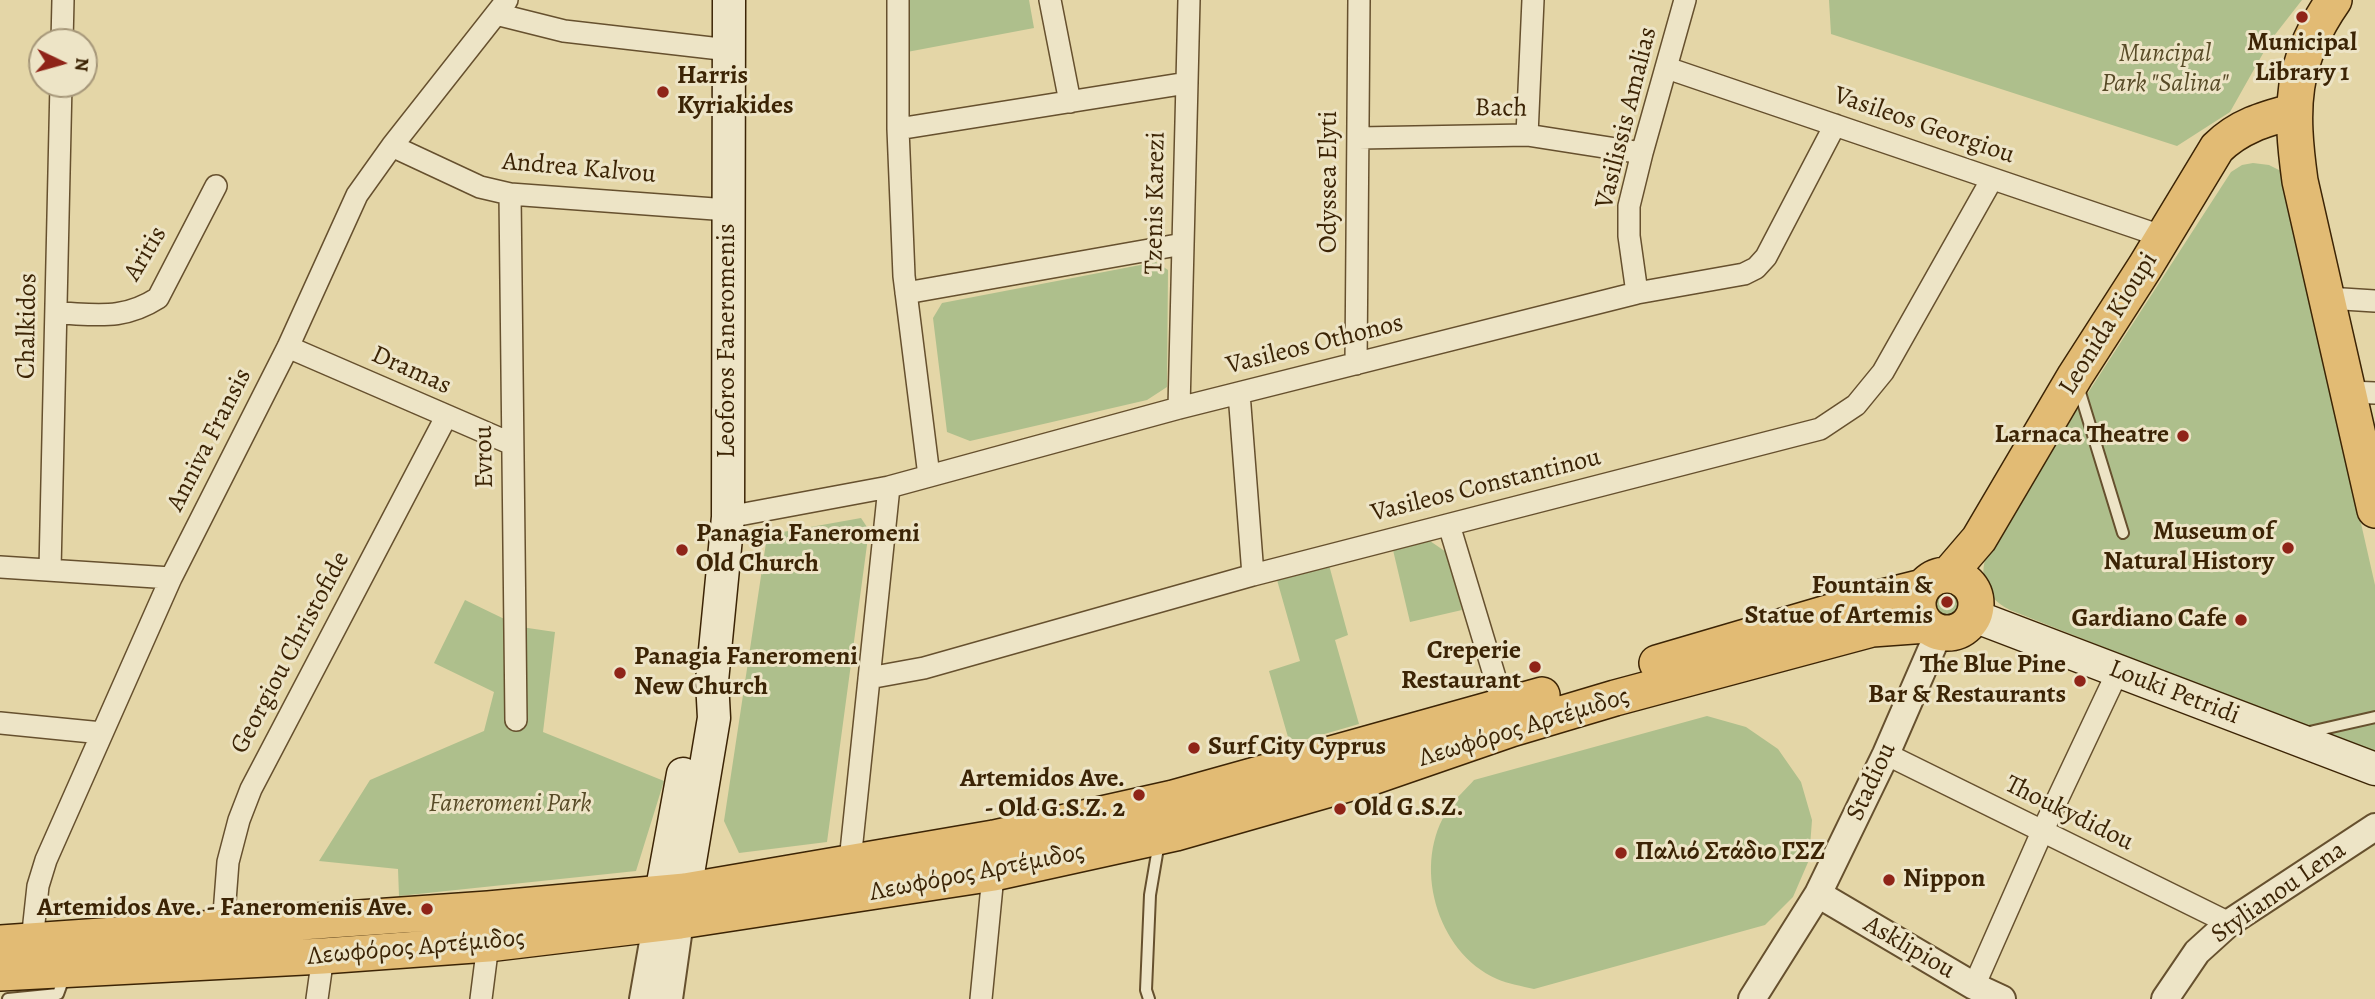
<!DOCTYPE html>
<meta charset="utf-8">
<style>
body{margin:0}
#map{position:relative;width:2375px;height:999px;overflow:hidden;background:#e4d6a7;font-family:Alegreya,serif}
canvas{display:block}
.north{position:absolute;left:28px;top:28px;width:70px;height:70px;box-sizing:border-box;background:#ede4c6;border:2px solid #a69779;border-radius:50%;rotate:95deg;font-size:19px;font-weight:700;line-height:28px;text-align:center;color:#3c2405}
.north::after{content:'';display:block;margin:auto;width:24px;height:32px;background:#8f2418;clip-path:polygon(50% 0,100% 100%,50% 72%,0 100%)}
</style>
<div id="map">
<canvas width="2375" height="999"></canvas>
<div class="north">N</div>
</div>
<script>
const ctx = document.querySelector('canvas').getContext('2d');
ctx.lineJoin = 'round';
function paint(path, color) {
  ctx.fillStyle = color;
  ctx.fill(path, 'evenodd');
}
function trace(path, color, width, dash) {
  ctx.strokeStyle = color;
  ctx.lineWidth = width;
  ctx.lineCap = dash ? 'butt' : 'round';
  ctx.setLineDash(dash || []);
  ctx.stroke(path);
}
function label(font, color, halo, rows, align = 'center') {
  ctx.font = font + ' Alegreya,serif';
  ctx.lineWidth = 6;
  ctx.setLineDash([]);
  ctx.textBaseline = 'middle';
  ctx.strokeStyle = halo;
  ctx.fillStyle = color;
  for (const [text, x, y, turn = 0] of rows) {
    ctx.save();
    ctx.translate(x, y);
    ctx.rotate((+turn || 0) * Math.PI / 180);
    ctx.textAlign = isNaN(turn) ? turn : align;
    if (halo) ctx.strokeText(text, 0, 0);
    ctx.fillText(text, 0, 0);
    ctx.restore();
  }
}
paint(new Path2D(`
 M906 0H1029L1034 28 907 52Z
 M1829 0H2302L2270 41 2230 112 2177 146 1831 34Z
 M2253 163 2269 165 2281 171 2375 585V755L2010 610C1979 594 1978 570 1992 541L2231 172 2242 165Z
 M1156 262 1168 270 1167 387 1147 400 970 441 947 432 933 318 942 303Z
 M861 518 869 530 827 842 739 853 724 821 766 543 777 533Z
 M1430 541 1449 554 1462 610 1410 622 1393 550Z
 M1329 565 1348 635 1335 640 1359 724 1290 744 1269 671 1300 661 1277 580Z
 M1959 582C1982 599 1959 633 1937 616 1927 608 1925 606 1927 593Z
 M465 600 521 627 555 632 543 732 664 781 636 871 399 896 398 869 319 861 370 780 484 731 494 692 434 663Z
 M1707 716 1746 727 1778 749 1801 782 1812 820 1809 860 1793 897 1765 925 1534 989C1522 986 1508 984 1497 979 1436 952 1411 863 1449 808 1456 798 1466 789 1474 780Z`), '#aebf8c');
const service = new Path2D(`
 M2078 386 2123 533
 M2305 733 2375 717
 M8 999 58 994 65 975
 M1149 999 1146 990 1150 895 1159 842`);
const minor = new Path2D(`
 M898 0V129L904 276 929 476
 M1050 0 1070 102
 M496 14 564 31 729 50
 M62 42 63 0
 M1667 68 2164 237
 M898 129 1187 83
 M1527 135 1533 0
 M1359 138 1527 135 1642 153
 M392 146 480 187 510 194 728 210
 M510 194 516 720
 M906 293 1183 244
 M1637 293 1629 236V206L1642 153 1685 0
 M2327 298 2375 301
 M56 313C96 314 122 321 158 298L216 186
 M288 347 512 444
 M1356 364 1359 0
 M2349 392 2375 393
 M1239 393 1253 575
 M1179 408 1189 0
 M728 517 889 487 1179 408 1637 293 1744 274 1756 268 1766 257 1835 125
 M1449 525 1506 714
 M0 567 171 578
 M50 570 61 84
 M869 678 924 668 1253 575 1820 429 1856 405 1883 372 1992 179
 M0 723 102 733
 M1886 754 2229 923
 M850 861 889 487
 M223 927 228 862 239 820 251 789 446 417
 M32 941 38 886 46 860 171 578 288 347 357 195 392 146 507 0
 M1974 986 2042 832 2118 671
 M317 999 323 956
 M481 999 488 944
 M981 999 994 865`);
const tertiary = new Path2D(`
 M1818 894 1974 986 2002 999
 M643 999 656 925
 M669 999 680 921
 M1752 999 1818 894 1886 754 1939 632
 M2165 999 2197 952 2229 923 2375 827`);
const secondary = new Path2D(`
 M1974 616 2375 769
 M681 915 714 718 712 681 728 517 729 0
 M657 916 683 774`);
const primary = new Path2D(`
 M2334 0C2290 63 2290 108 2300 181L2375 510
 M1949 574 1979 539 2075 376 2145 267 2217 148C2239 126 2265 119 2294 111
 M1918 604a29 29 0 1 1 58 0a29 29 0 1 1-58 0Z
 M1657 663 1875 599 1923 587
 M0 943 488 909 685 891 994 838 1173 798 1542 695
 M0 973 323 956 488 944 680 921 994 873 1176 833 1372 777 1511 729 1615 698 1872 629 1927 625`);
trace(service, '#66502e', 14);
trace(minor, '#66502e', 24);
trace(tertiary, '#66502e', 30);
trace(secondary, '#3c2405', 35);
trace(primary, '#3c2405', 38);
trace(service, '#ede4c6', 10);
trace(minor, '#ede4c6', 21);
trace(tertiary, '#ede4c6', 26);
trace(secondary, '#ede4c6', 32);
trace(primary, '#e2bb74', 35);
for (const [x, y, r, color] of [
 [2302,17,7,"#8f2418"],
 [663,92,7,"#8f2418"],
 [2183,436,7,"#8f2418"],
 [2288,548,7,"#8f2418"],
 [682,550,7,"#8f2418"],
 [1947,602,7,"#8f2418"],
 [2241,620,7,"#8f2418"],
 [1535,667,7,"#8f2418"],
 [620,673,7,"#8f2418"],
 [2080,681,7,"#8f2418"],
 [1194,748,7,"#8f2418"],
 [1139,795,7,"#8f2418"],
 [1340,809,7,"#8f2418"],
 [1621,853,7,"#8f2418"],
 [1889,880,7,"#8f2418"],
 [427,909,7,"#8f2418"]
]) {
  const dot = new Path2D();
  dot.arc(x, y, r, 0, 2 * Math.PI);
  ctx.fillStyle = color;
  ctx.fill(dot);
  trace(dot, '#ede4c6', 2.5);
}
label('bold 26px', '#3c2405', '#ede4c6', [
 ["Municipal",2302,44,"center"],
 ["Library 1",2302,74,"center"],
 ["Harris",677,77,"left"],
 ["Kyriakides",677,107,"left"],
 ["Larnaca Theatre",2169,436],
 ["Museum of",2274,533],
 ["Natural History",2274,563],
 ["Panagia Faneromeni",696,535,"left"],
 ["Old Church",696,565,"left"],
 ["Fountain &",1933,587],
 ["Statue of Artemis",1933,617],
 ["Gardiano Cafe",2227,620],
 ["Creperie",1521,652],
 ["Restaurant",1521,682],
 ["Panagia Faneromeni",634,658,"left"],
 ["New Church",634,688,"left"],
 ["The Blue Pine",2066,666],
 ["Bar & Restaurants",2066,696],
 ["Surf City Cyprus",1208,748,"left"],
 ["Artemidos Ave.",1125,780],
 ["- Old G.S.Z. 2",1125,810],
 ["Old G.S.Z.",1354,809,"left"],
 ["Παλιό Στάδιο ΓΣΖ",1635,853,"left"],
 ["Nippon",1903,880,"left"],
 ["Artemidos Ave. - Faneromenis Ave.",413,909]
], 'right');
label('italic 26px', '#584b27', '#ede4c6', [
 ["Muncipal",2165,55],
 ["Park \"Salina\"",2165,85],
 ["Faneromeni Park",510,805]
]);
label('26px', '#3c2405', '#ede4c6', [
 ["Bach",1501,109,1],
 ["Vasilissis Amalias",1627,118,-76],
 ["Vasileos Georgiou",1924,126,19],
 ["Andrea Kalvou",579,169,5],
 ["Odyssea Elyti",1330,182,-90],
 ["Tzenis Karezi",1156,203,-89],
 ["Aritis",146,254,-59],
 ["Leonida Kioupi",2109,324,-58],
 ["Chalkidos",28,326,-89],
 ["Leoforos Faneromenis",728,341,-90],
 ["Vasileos Othonos",1315,345,-14],
 ["Dramas",411,371,24],
 ["Anniva Fransis",210,440,-63],
 ["Evrou",485,457,-91],
 ["Vasileos Constantinou",1486,486,-14],
 ["Georgiou Christofide",291,653,-62],
 ["Louki Petridi",2174,693,21],
 ["Λεωφόρος Αρτέμιδος",1524,728,-17],
 ["Stadiou",1872,782,-65],
 ["Thoukydidou",2069,814,26],
 ["Λεωφόρος Αρτέμιδος",977,873,-11],
 ["Stylianou Lena",2279,893,-35],
 ["Λεωφόρος Αρτέμιδος",416,948,-5],
 ["Asklipiou",1909,948,30]
]);
</script>
